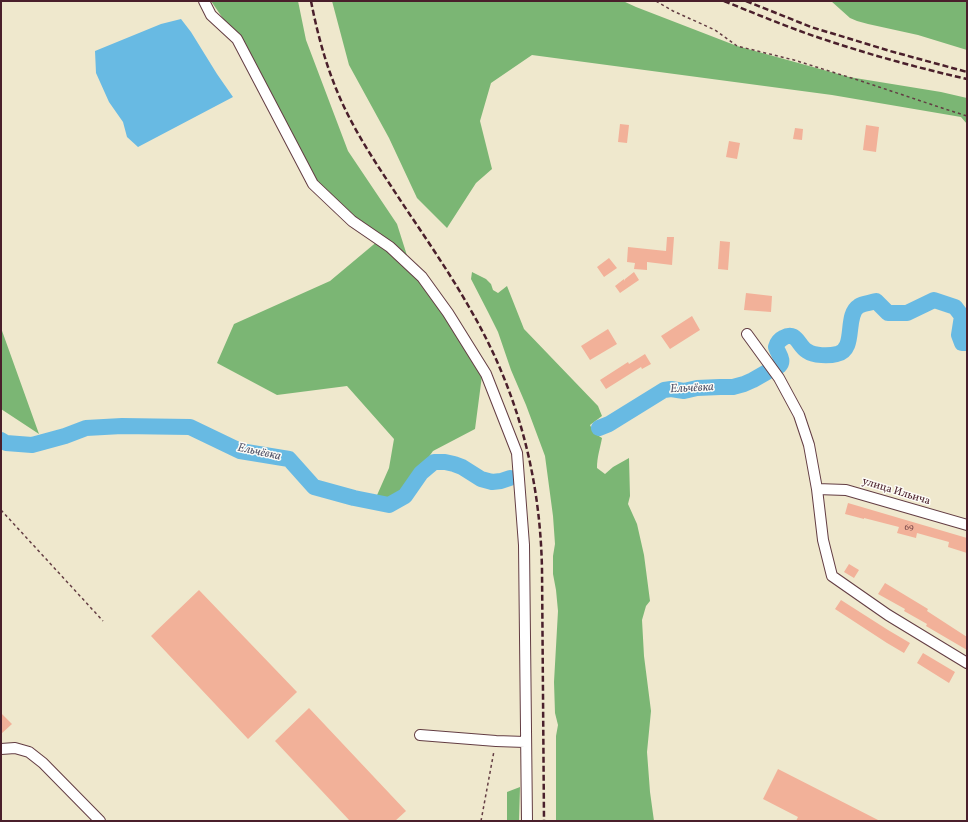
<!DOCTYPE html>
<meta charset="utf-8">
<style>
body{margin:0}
#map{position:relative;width:968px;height:822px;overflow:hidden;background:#efe8cd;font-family:Vollkorn,serif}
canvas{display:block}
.frame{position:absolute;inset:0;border:2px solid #4a1f2b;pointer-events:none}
</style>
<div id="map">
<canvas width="968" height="822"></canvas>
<div class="frame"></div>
</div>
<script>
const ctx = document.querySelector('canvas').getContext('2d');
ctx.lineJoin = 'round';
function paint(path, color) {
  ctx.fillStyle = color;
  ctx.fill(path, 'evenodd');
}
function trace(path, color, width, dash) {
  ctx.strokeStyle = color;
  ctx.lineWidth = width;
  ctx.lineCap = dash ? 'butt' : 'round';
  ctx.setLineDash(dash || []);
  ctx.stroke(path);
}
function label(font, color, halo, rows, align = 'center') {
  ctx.font = font + ' Vollkorn,serif';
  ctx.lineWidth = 3;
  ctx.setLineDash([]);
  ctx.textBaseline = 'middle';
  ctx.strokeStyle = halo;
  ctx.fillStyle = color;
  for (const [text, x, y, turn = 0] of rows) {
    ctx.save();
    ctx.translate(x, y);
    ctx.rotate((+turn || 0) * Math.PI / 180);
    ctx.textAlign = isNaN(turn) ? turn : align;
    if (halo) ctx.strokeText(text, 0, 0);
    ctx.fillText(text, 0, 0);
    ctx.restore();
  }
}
paint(new Path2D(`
 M211 1H298L306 40 348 151 397 224 410 265 483 368 475 429 433 451 399 499 374 502 389 468 394 439 347 386 277 395 217 363 234 324 330 281 379 240 313 184 237 39Z
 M332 1H623L636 7 737 46 849 77 941 92 967 98V124L961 117 832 95 532 55 491 83 480 121 492 169 476 183 447 228 417 198 389 138 349 65Z
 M831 1H967V50L918 35 868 24 857 21 850 18Z
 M472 272 486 279 491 284 493 290 498 293 507 286 524 329 598 406 602 416 590 425 594 433 602 438C600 449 597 457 597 468L605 474 613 467 629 458 630 496 628 504 637 524 644 555 650 601 646 606 642 620 644 656 651 711 647 752 650 792 654 821H556V736L558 725 555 713 554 682 558 611 556 590 553 574V556L555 544 553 516 545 456 526 405 511 370 498 332 488 312 471 279Z
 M1 328 39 434 1 409Z
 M520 787 519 821H507V792Z`), '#7bb674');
paint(new Path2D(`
 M181 19 191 32 217 74 233 97 138 147 127 137 123 122 109 102 96 73 95 51 161 24Z`), '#68bae3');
trace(new Path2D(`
 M779 366C785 360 778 354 776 347 777 343 779 340 783 338 797 330 798 346 807 351 814 356 829 356 837 354 857 350 844 315 859 306 863 303 871 303 876 301L888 313H907L934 300 955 307 962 316 959 335 962 343H967
 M599 428 609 424 664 390 671 389 684 391 697 388 720 387H733L744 384 753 380 767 372
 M1 440 6 443 32 445 65 436 86 428 122 426 190 427 240 451 289 459 314 487 354 498 389 505 405 496 421 473 434 462H445L454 464 462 467 481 479 492 482 501 481 510 478`), '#68bae3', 16);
paint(new Path2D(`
 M620 124 629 125 627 143 618 142Z
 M866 125 879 127 876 152 863 150Z
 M795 128 803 129 802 140 793 139Z
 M729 141 740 143 737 159 726 157Z
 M667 237H674L672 265 647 262V270L634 269 635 263 627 262 628 247 666 251Z
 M720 241 730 242 728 270 718 269Z
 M609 258 617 268 604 277 597 267Z
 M634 272 639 280 620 293 615 286 624 279 625 281V279Z
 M746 293 772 296 771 312 744 310Z
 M692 316 700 330 670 349 661 336Z
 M608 329 617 344 590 360 581 346Z
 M645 354 651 364 642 369 641 367 606 389 600 380 628 362 629 364Z
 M848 503 967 538V553L948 547 949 542 917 533 916 538 897 533 899 527 864 518V519L845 514Z
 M849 564 859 570 854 578 844 572Z
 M885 583 928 609 927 611 967 637V650L926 626 927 624 904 611 905 609 878 594Z
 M199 590 297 692 248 739 151 636Z
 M841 600 888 630 910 643 904 653 887 643 835 609Z
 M923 653 955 672 949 683 917 663Z
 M309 708 406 811 395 821H350L275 741Z
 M1 713 12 724 1 734Z
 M778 769 880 821H796L798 817 763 799Z`), '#f2b199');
const minor = new Path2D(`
 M204 1 211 15 237 39 313 184 352 221 390 247 422 277 448 313 486 374 517 453 524 545 527 821
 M747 334 779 378 799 415 809 445 817 489 823 540 832 576 888 615 967 663
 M817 489 846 490 967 525
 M420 735 496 741 525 742
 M1 749 15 748 29 752 43 763 100 821`);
trace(minor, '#633d43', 12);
trace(new Path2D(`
 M656 1 673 11 715 30 737 46 794 60 861 81 942 108 967 116
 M1 510 103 621
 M481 821 494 751`), '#633d43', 1.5, [3, 3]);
trace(minor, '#fff', 10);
trace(new Path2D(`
 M311 1C317 32 325 62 337 91 351 125 371 156 391 186 417 226 445 265 469 307 517 389 540 474 542 569L544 821
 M724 1C761 16 797 31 835 43 878 57 923 69 967 79
 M746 1 811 27 890 51 967 72`), '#4a1f2b', 2.5, [6, 3]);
label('9px', '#744446', null, [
 ["69",909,528]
]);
label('11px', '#4a1f2b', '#fdfcf7', [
 ["улица Ильича",896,492,17]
]);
label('italic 12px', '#54556b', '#fdfcf7', [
 ["Ельчёвка",692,389,-3],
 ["Ельчёвка",259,453,12]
]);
</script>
